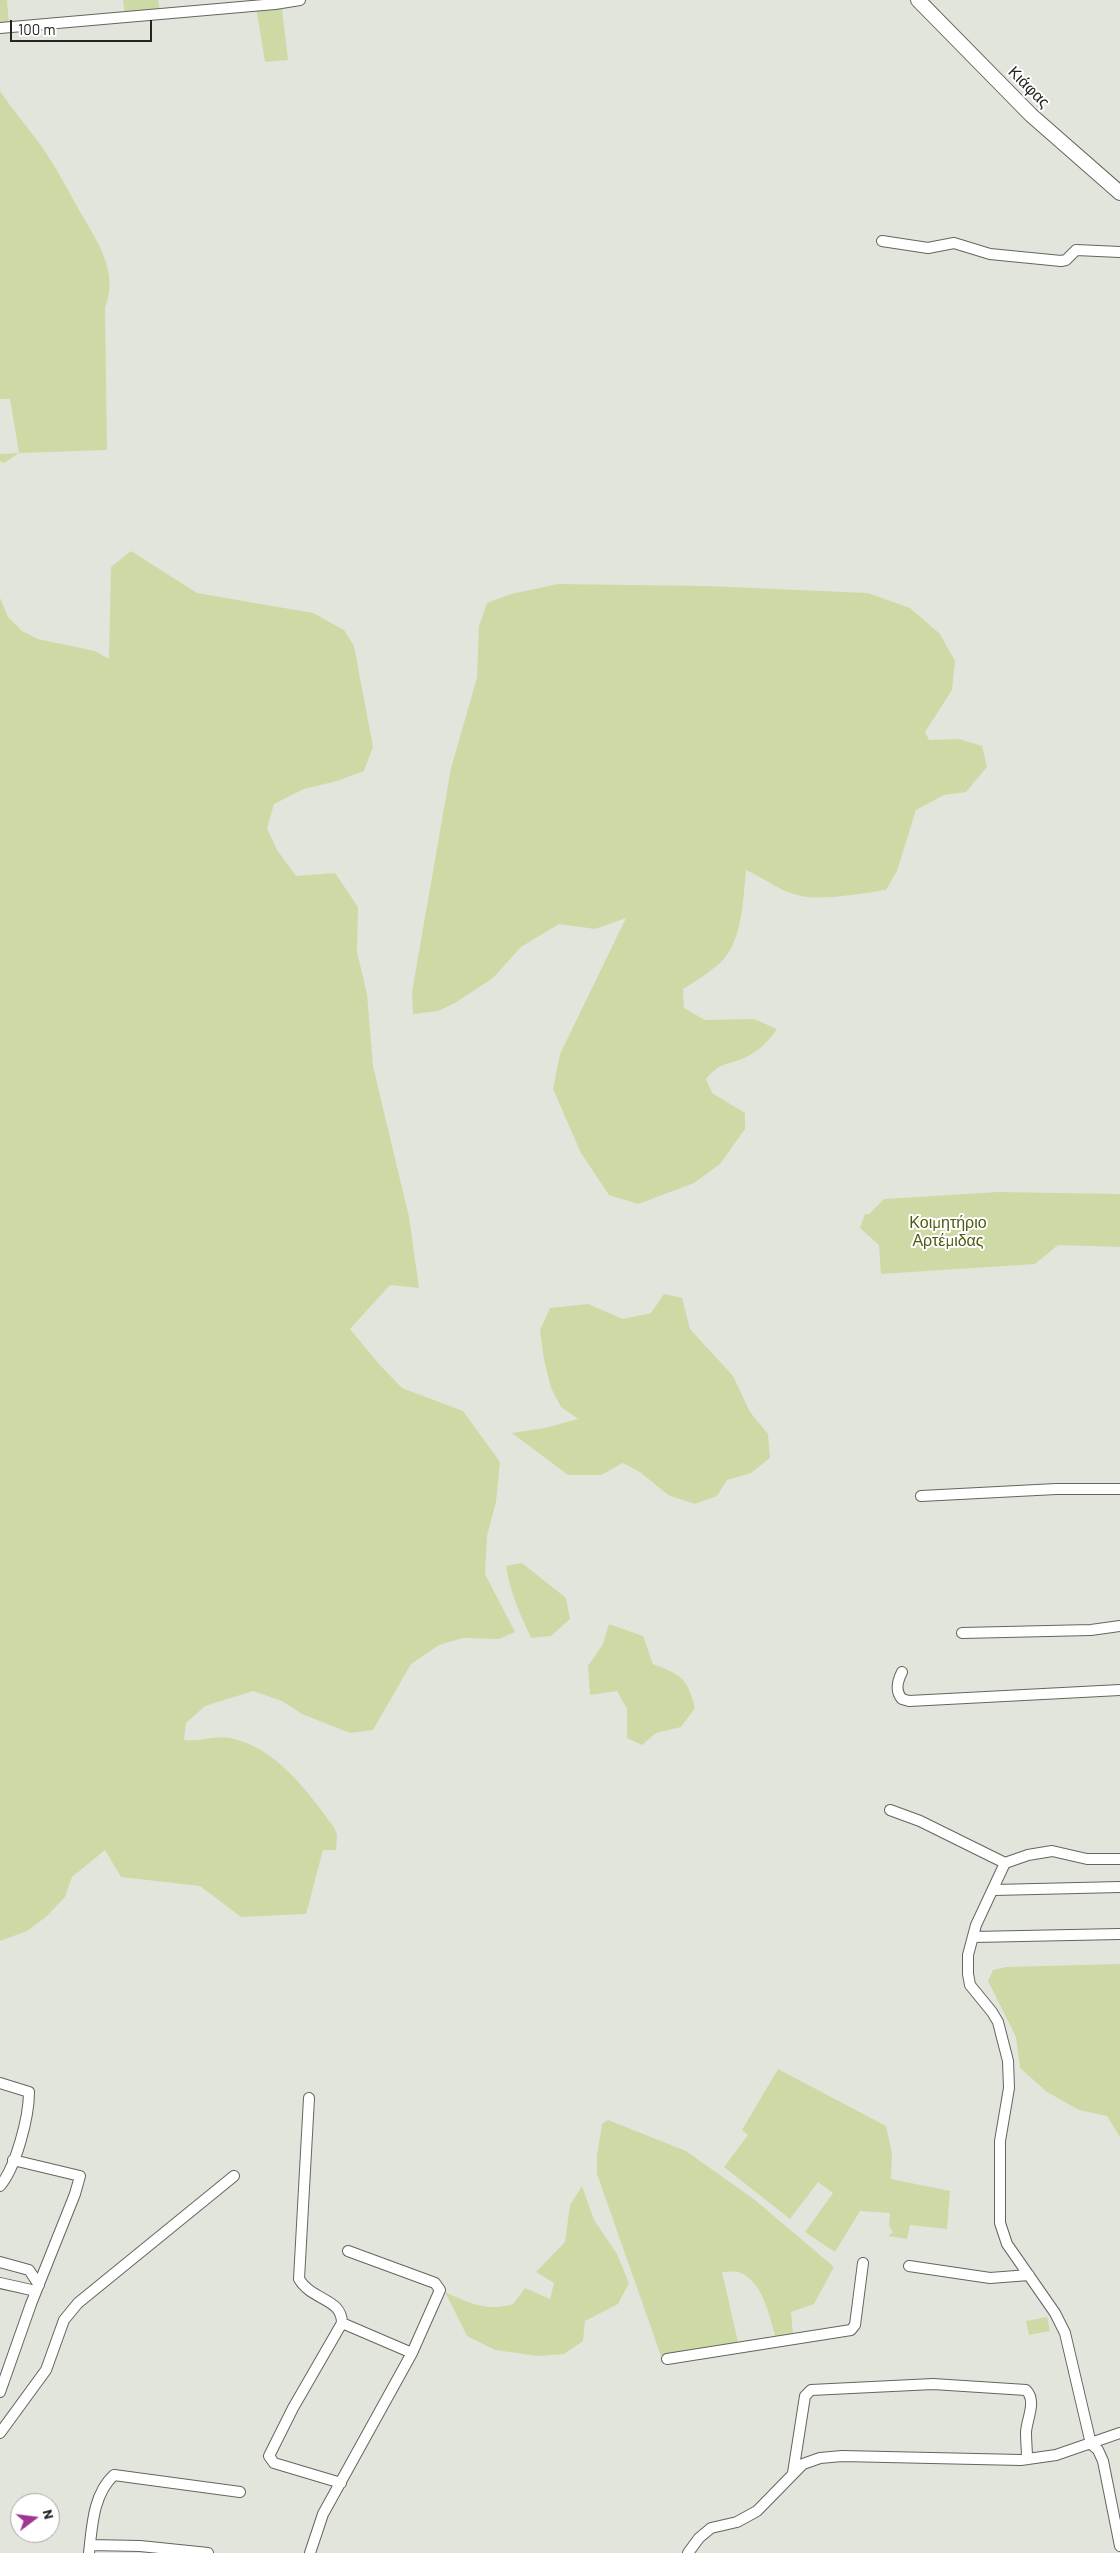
<!DOCTYPE html>
<meta charset="utf-8">
<style>
body{margin:0}
#map{position:relative;width:1120px;height:2553px;overflow:hidden;background:#e2e5db;font-family:Barlow,sans-serif}
canvas{display:block}
.north{position:absolute;left:10px;top:2493px;width:50px;height:50px;box-sizing:border-box;background:#fff;border:1px solid #a7a7a6;border-radius:50%;rotate:75deg;font-size:14px;font-weight:700;line-height:20px;text-align:center;color:#242421}
.north::after{content:'';display:block;margin:auto;width:18px;height:22px;background:#a23593;clip-path:polygon(50% 0,100% 100%,50% 72%,0 100%)}
.scale{position:absolute;left:10px;top:20px;width:142px;height:22px;box-sizing:border-box;border:2px solid #242421;border-top:0;padding-left:6px;font-size:15px;line-height:18px;white-space:nowrap;color:#242421;-webkit-text-stroke:4px #fff;paint-order:stroke}
</style>
<div id="map">
<canvas width="1120" height="2553"></canvas>
<div class="north">N</div>
<div class="scale">100 m</div>
</div>
<script>
const ctx = document.querySelector('canvas').getContext('2d');
ctx.lineJoin = 'round';
function paint(path, color) {
  ctx.fillStyle = color;
  ctx.fill(path, 'evenodd');
}
function trace(path, color, width, dash) {
  ctx.strokeStyle = color;
  ctx.lineWidth = width;
  ctx.lineCap = dash ? 'butt' : 'round';
  ctx.setLineDash(dash || []);
  ctx.stroke(path);
}
function label(font, color, halo, rows, align = 'center') {
  ctx.font = font + ' Barlow,sans-serif';
  ctx.lineWidth = 4;
  ctx.setLineDash([]);
  ctx.textBaseline = 'middle';
  ctx.strokeStyle = halo;
  ctx.fillStyle = color;
  for (const [text, x, y, turn = 0] of rows) {
    ctx.save();
    ctx.translate(x, y);
    ctx.rotate((+turn || 0) * Math.PI / 180);
    ctx.textAlign = isNaN(turn) ? turn : align;
    if (halo) ctx.strokeText(text, 0, 0);
    ctx.fillText(text, 0, 0);
    ctx.restore();
  }
}
paint(new Path2D(`
 M0 0H7L9 25 0 26Z
 M123 0H158L160 11 125 15Z
 M256 7 282 8 288 60 265 62Z
 M0 91C12 109 26 125 39 143 56 166 68 191 82 215 99 244 119 274 105 308L107 450 19 453 4 463 0 461V454L19 453 10 399H0Z
 M131 551 197 593 313 613 344 630 354 646 373 747 364 771 337 781 304 789 274 804 267 828 277 850 296 876 335 873 358 907 357 952 367 994 373 1066 409 1217 419 1288 390 1285 350 1329 379 1364 402 1388 463 1411 500 1462 496 1502 487 1536 485 1574 515 1632 499 1639 463 1638 439 1645 411 1664 373 1730 350 1733 302 1714 282 1701 253 1691 205 1706 186 1723 184 1740C199 1742 216 1735 230 1738 277 1748 307 1791 334 1827L337 1835 336 1850H323L306 1914 241 1917 200 1886 121 1877 105 1850 72 1877 65 1897 47 1916 27 1931 0 1941V598L8 617 22 631 38 639 95 651 109 659 111 567Z
 M558 584 707 586 868 593 910 608 940 634 955 661 952 690 925 732 929 740 959 739 982 746 987 767 966 792 944 795 916 810 897 871 886 890C863 893 823 901 801 896 781 892 764 878 746 870 743 898 743 941 721 962 709 973 696 981 683 989L684 1008 705 1020 754 1019 777 1029C768 1042 758 1052 744 1058 723 1067 722 1061 706 1079L712 1093 745 1113V1129L720 1164 694 1183 638 1204 609 1195 581 1153 553 1089 560 1054 626 918 595 929 559 924 521 947 493 978 455 1003 438 1011 413 1014 412 992 451 768 477 678 479 626 487 603 511 594Z
 M998 1192 1120 1194V1247L1058 1245 1035 1264 881 1274 879 1245 860 1228 865 1214H869L884 1199Z
 M664 1294 682 1298 690 1329 733 1376 750 1412 768 1434 770 1458 751 1473 727 1480 717 1496 695 1504 668 1495 640 1472 623 1463 601 1475H568L512 1433 545 1428 578 1419 561 1407 551 1388 544 1360 540 1330 550 1308 588 1304 623 1319 651 1313Z
 M522 1563 566 1598 570 1619 551 1636 531 1638C520 1614 510 1592 506 1566Z
 M609 1624 643 1636 653 1664C681 1675 687 1677 695 1708L681 1727 656 1733 642 1745 627 1738V1709L617 1691 590 1695 588 1666 603 1644Z
 M1120 1964V2137L1107 2116 1079 2110 1047 2092 1020 2068 1016 2037 988 1981 993 1970 1006 1967Z
 M778 2069 886 2126 892 2153 891 2179 950 2191 947 2229 910 2225 907 2239 888 2236 893 2232 889 2226 890 2213 860 2211 835 2252 805 2232 833 2193 818 2182 790 2219 724 2167 748 2135 742 2130Z
 M608 2120 686 2151 755 2200 834 2267 814 2304 791 2312 793 2335 776 2338C769 2316 763 2280 738 2272 734 2271 726 2272 722 2272L738 2342 661 2356 597 2174V2156L602 2124Z
 M582 2186 594 2220 617 2254 629 2283 618 2304 585 2321 583 2341 564 2354 538 2356 495 2350 467 2336 445 2292C469 2303 486 2312 513 2304L525 2288 550 2299 554 2283 536 2272 565 2242 570 2205Z
 M1047 2317 1050 2331 1029 2335 1026 2321Z`), '#cedaa6');
const street = new Path2D(`
 M0 28 275 4 300 0
 M882 241 928 248 954 243 990 254 1061 261 1066 260 1076 250 1120 252
 M921 1496 1056 1489H1120
 M962 1633 1091 1630 1120 1626
 M902 1672C897 1682 895 1691 902 1699L909 1701 1120 1690
 M890 1810 920 1821 1005 1863 1028 1855 1052 1851 1087 1859H1120
 M1005 1863 976 1925 968 1955V1974L970 1985 992 2012 998 2022 1008 2061 1009 2088 1000 2141V2223L1007 2244 1055 2313 1065 2333 1091 2444 1098 2450 1103 2461 1120 2546
 M994 1890 1120 1887
 M973 1937 1120 1934
 M0 2083 29 2092C29 2117 16 2167 0 2186
 M309 2098 299 2279C312 2301 342 2298 342 2323L293 2408 269 2456 274 2463 341 2483
 M0 2262 29 2270 39 2285
 M909 2266 990 2278 1029 2275
 M0 2283 36 2291
 M342 2323 412 2353
 M667 2359 851 2330 855 2325 863 2263
 M0 2392 31 2304 75 2194 80 2176 13 2160
 M0 2433 46 2370 64 2320 78 2303 234 2176
 M793 2473 805 2396 811 2390 933 2384 1026 2390C1037 2401 1027 2418 1026 2432 1026 2441 1027 2450 1027 2459
 M90 2545 140 2546 208 2553
 M89 2553C92 2527 93 2494 114 2475L240 2492
 M310 2553 323 2514 412 2353 440 2290 435 2283 348 2251
 M688 2553 699 2538 711 2528 737 2522 757 2511 803 2464 820 2458 842 2456 1021 2460 1056 2455 1120 2433`);
const secondary = new Path2D(`
 M918 0 1031 115 1120 193`);
trace(street, '#63665d', 12);
trace(secondary, '#63665d', 16);
trace(street, '#fff', 10);
trace(secondary, '#fff', 14);
label('16px', '#242421', '#fff', [
 ["Κιάφας",1029,87,45]
]);
label('16px', '#4f5a0d', '#fff', [
 ["Κοιμητήριο",948,1223],
 ["Αρτέμιδας",948,1241]
]);
</script>
